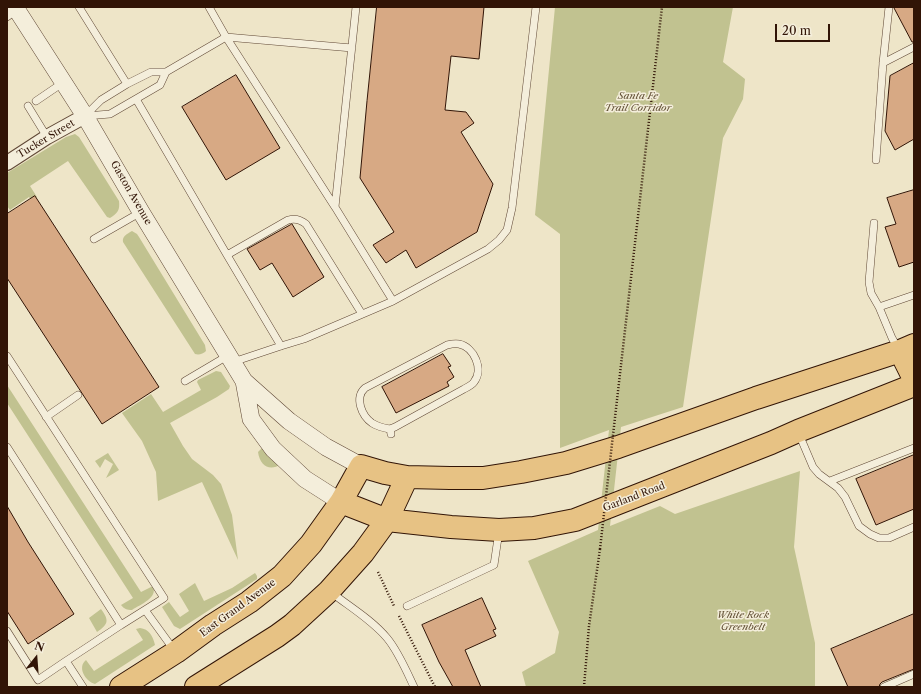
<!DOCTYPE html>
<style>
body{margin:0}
#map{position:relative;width:921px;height:694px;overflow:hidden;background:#eee5c8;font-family:"Libre Caslon Text",serif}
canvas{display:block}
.frame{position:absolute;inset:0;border:8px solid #311406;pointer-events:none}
.north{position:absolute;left:16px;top:638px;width:40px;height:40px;-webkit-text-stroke:3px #f4eedb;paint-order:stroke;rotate:17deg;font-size:11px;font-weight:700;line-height:16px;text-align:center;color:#311406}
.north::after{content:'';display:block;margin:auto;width:14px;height:18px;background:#311406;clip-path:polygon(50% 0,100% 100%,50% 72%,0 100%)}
.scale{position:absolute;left:775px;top:24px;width:55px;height:18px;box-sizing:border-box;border:2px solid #311406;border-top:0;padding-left:5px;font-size:12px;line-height:14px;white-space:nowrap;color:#311406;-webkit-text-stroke:3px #f4eedb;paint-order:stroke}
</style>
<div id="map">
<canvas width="921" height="694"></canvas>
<div class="frame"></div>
<div class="north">N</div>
<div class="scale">20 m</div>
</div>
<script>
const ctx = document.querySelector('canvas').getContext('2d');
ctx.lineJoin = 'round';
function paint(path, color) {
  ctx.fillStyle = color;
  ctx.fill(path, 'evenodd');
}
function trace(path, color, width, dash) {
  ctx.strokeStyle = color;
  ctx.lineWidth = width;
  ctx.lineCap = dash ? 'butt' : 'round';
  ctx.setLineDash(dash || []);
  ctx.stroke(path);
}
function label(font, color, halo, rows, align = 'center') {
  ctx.font = font + ' "Libre Caslon Text",serif';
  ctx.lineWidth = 3;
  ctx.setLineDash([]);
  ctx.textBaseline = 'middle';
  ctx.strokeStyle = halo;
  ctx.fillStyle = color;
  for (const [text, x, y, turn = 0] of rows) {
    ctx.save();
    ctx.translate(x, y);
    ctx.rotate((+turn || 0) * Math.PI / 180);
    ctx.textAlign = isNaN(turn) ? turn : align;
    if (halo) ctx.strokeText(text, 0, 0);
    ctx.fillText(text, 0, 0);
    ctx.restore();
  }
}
paint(new Path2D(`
 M555 7H733L723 62 745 79 743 99 723 138 683 407 621 427 610 526 660 506 675 514 800 471 794 547 815 643V687H526L522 672 555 653 559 632 528 561 598 530 609 430 560 448V234L535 215Z
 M75 134 79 137 119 201C120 210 118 213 110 218L107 217 68 161 30 186 37 197 32 201 29 197 10 210 7 206V173L66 137Z
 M132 231 137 234 139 237 205 345 206 351C203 354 199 355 195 354L123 242C122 236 127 234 132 231Z
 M216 371 221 372 230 386 229 389 217 397 170 423 183 446 192 459 213 475 221 484 232 515 238 560 202 482 158 501 156 472 142 441 122 413 151 394 163 412 201 390 197 382 198 380Z
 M7 385 141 592 153 586C158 598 141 604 132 610 127 610 124 609 121 605L133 598 7 403Z
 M267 446 281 464C270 472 260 466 258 452L262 448Z
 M108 453 119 470 106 478 113 464 105 459 100 468 95 461Z
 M255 573 257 576V579L180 629 174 626 162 607 169 602 180 617 189 611 179 594 195 583 204 601 232 588Z
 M101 609C109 620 109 624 97 632L89 618Z
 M140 628C149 629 153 636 155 645L95 684C85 681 77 667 86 660L94 671 143 640 136 629Z`), '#c1c290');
const building = new Path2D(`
 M377 7H484L479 59 451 56 445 110 466 112 474 123 461 132 493 184 477 232 416 268 406 250 386 263 373 245 394 232 360 178 367 101Z
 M894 7H914V42H912L894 8Z
 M914 63V139L895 150 885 131 890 76Z
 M236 75 280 148 226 180 182 107Z
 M914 190V262L899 267 885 227 896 224 887 198Z
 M35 196 159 387 102 424 7 278V214Z
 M292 224 324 277 293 297 272 263 260 270 247 249 290 225Z
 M443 354 451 366 448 367 454 377 447 382 449 386 396 413 382 387Z
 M914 455V509L876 525 856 479Z
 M7 506 28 542 74 614 28 644 7 611Z
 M482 598 496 629 493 630 496 636 465 650 481 687H453L439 662 422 625Z
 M914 614V669L882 682 880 684 879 687H848L831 649Z`);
paint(building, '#d7a984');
trace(building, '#311406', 1);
const service = new Path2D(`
 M79 7 127 84
 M209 7 226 37 335 207
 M356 7 335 207 393 301
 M7 17 17 10
 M883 63 914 47
 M136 99 227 255 281 346
 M36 101 64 82
 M28 106 47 137
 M85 116 101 100 127 84 151 72H166L226 37 352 48
 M86 116 110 114 160 85 166 72
 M876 160 883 63 889 7
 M874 223 869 282 871 293 879 307
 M94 239 141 212
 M227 255 288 220C295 218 300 219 306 224L362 314
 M899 350 892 338 879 307 914 295
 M7 356 164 598 121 625 7 447
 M233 362 281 346 304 339 393 301 488 249 499 240 507 230 512 208 536 7
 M185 381 229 355
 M46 417 78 395
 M390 429C383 428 378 427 372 423 362 416 354 398 365 388L447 345C451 344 455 343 459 344 474 347 484 369 474 382 472 385 468 387 464 389L395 427 390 429 391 434
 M799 434 813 467 819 474 838 488 845 497 859 526 870 534 879 538H889L914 527
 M830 481 914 448
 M332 593C350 607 372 620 387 638 398 651 407 672 414 687
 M407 606 494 565 499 531
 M145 610 174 650
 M7 631 38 680 66 661
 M83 687 66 661 121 625
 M884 687 914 674`);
const minor = new Path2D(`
 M7 163 47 137 85 116`);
const tertiary = new Path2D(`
 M15 7 85 116 141 212 244 381 289 421 326 447 361 466
 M244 381 251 419 273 449 305 479 341 502`);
const primary = new Path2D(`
 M900 351 914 379
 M341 502 387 520 451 527 499 530 534 528 575 520 771 443 798 431 914 385
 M121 687 176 652 213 625 249 602 282 576 311 544 341 502 361 466 385 473 407 477 450 478H483L521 472 566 463 618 447 756 398 900 351 914 345
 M196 687 277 636 292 625 329 591 363 553 387 520 407 477`);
trace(service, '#604836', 8);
trace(minor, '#604836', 16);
trace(tertiary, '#604836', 18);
trace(primary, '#311406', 24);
trace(new Path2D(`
 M617 400 662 7
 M378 572 394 606
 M399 616 435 687
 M584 687 589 626 600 549`), '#311406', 2.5, [1, 2]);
trace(service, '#f4eedb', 7);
trace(minor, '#f4eedb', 14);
trace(tertiary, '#f4eedb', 17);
trace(primary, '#e7c284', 22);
trace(new Path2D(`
 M600 549 617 400`), '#311406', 2.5, [1, 2]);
label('italic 10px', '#635136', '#f4eedb', [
 ["Santa Fe",638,96],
 ["Trail Corridor",638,108],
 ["White Rock",743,615],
 ["Greenbelt",743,627]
]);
label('10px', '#311406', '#f4eedb', [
 ["Tucker Street",46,139,-31],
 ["Gaston Avenue",131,193,60],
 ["Garland Road",634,497,-21],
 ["East Grand Avenue",238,608,-36]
]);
</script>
